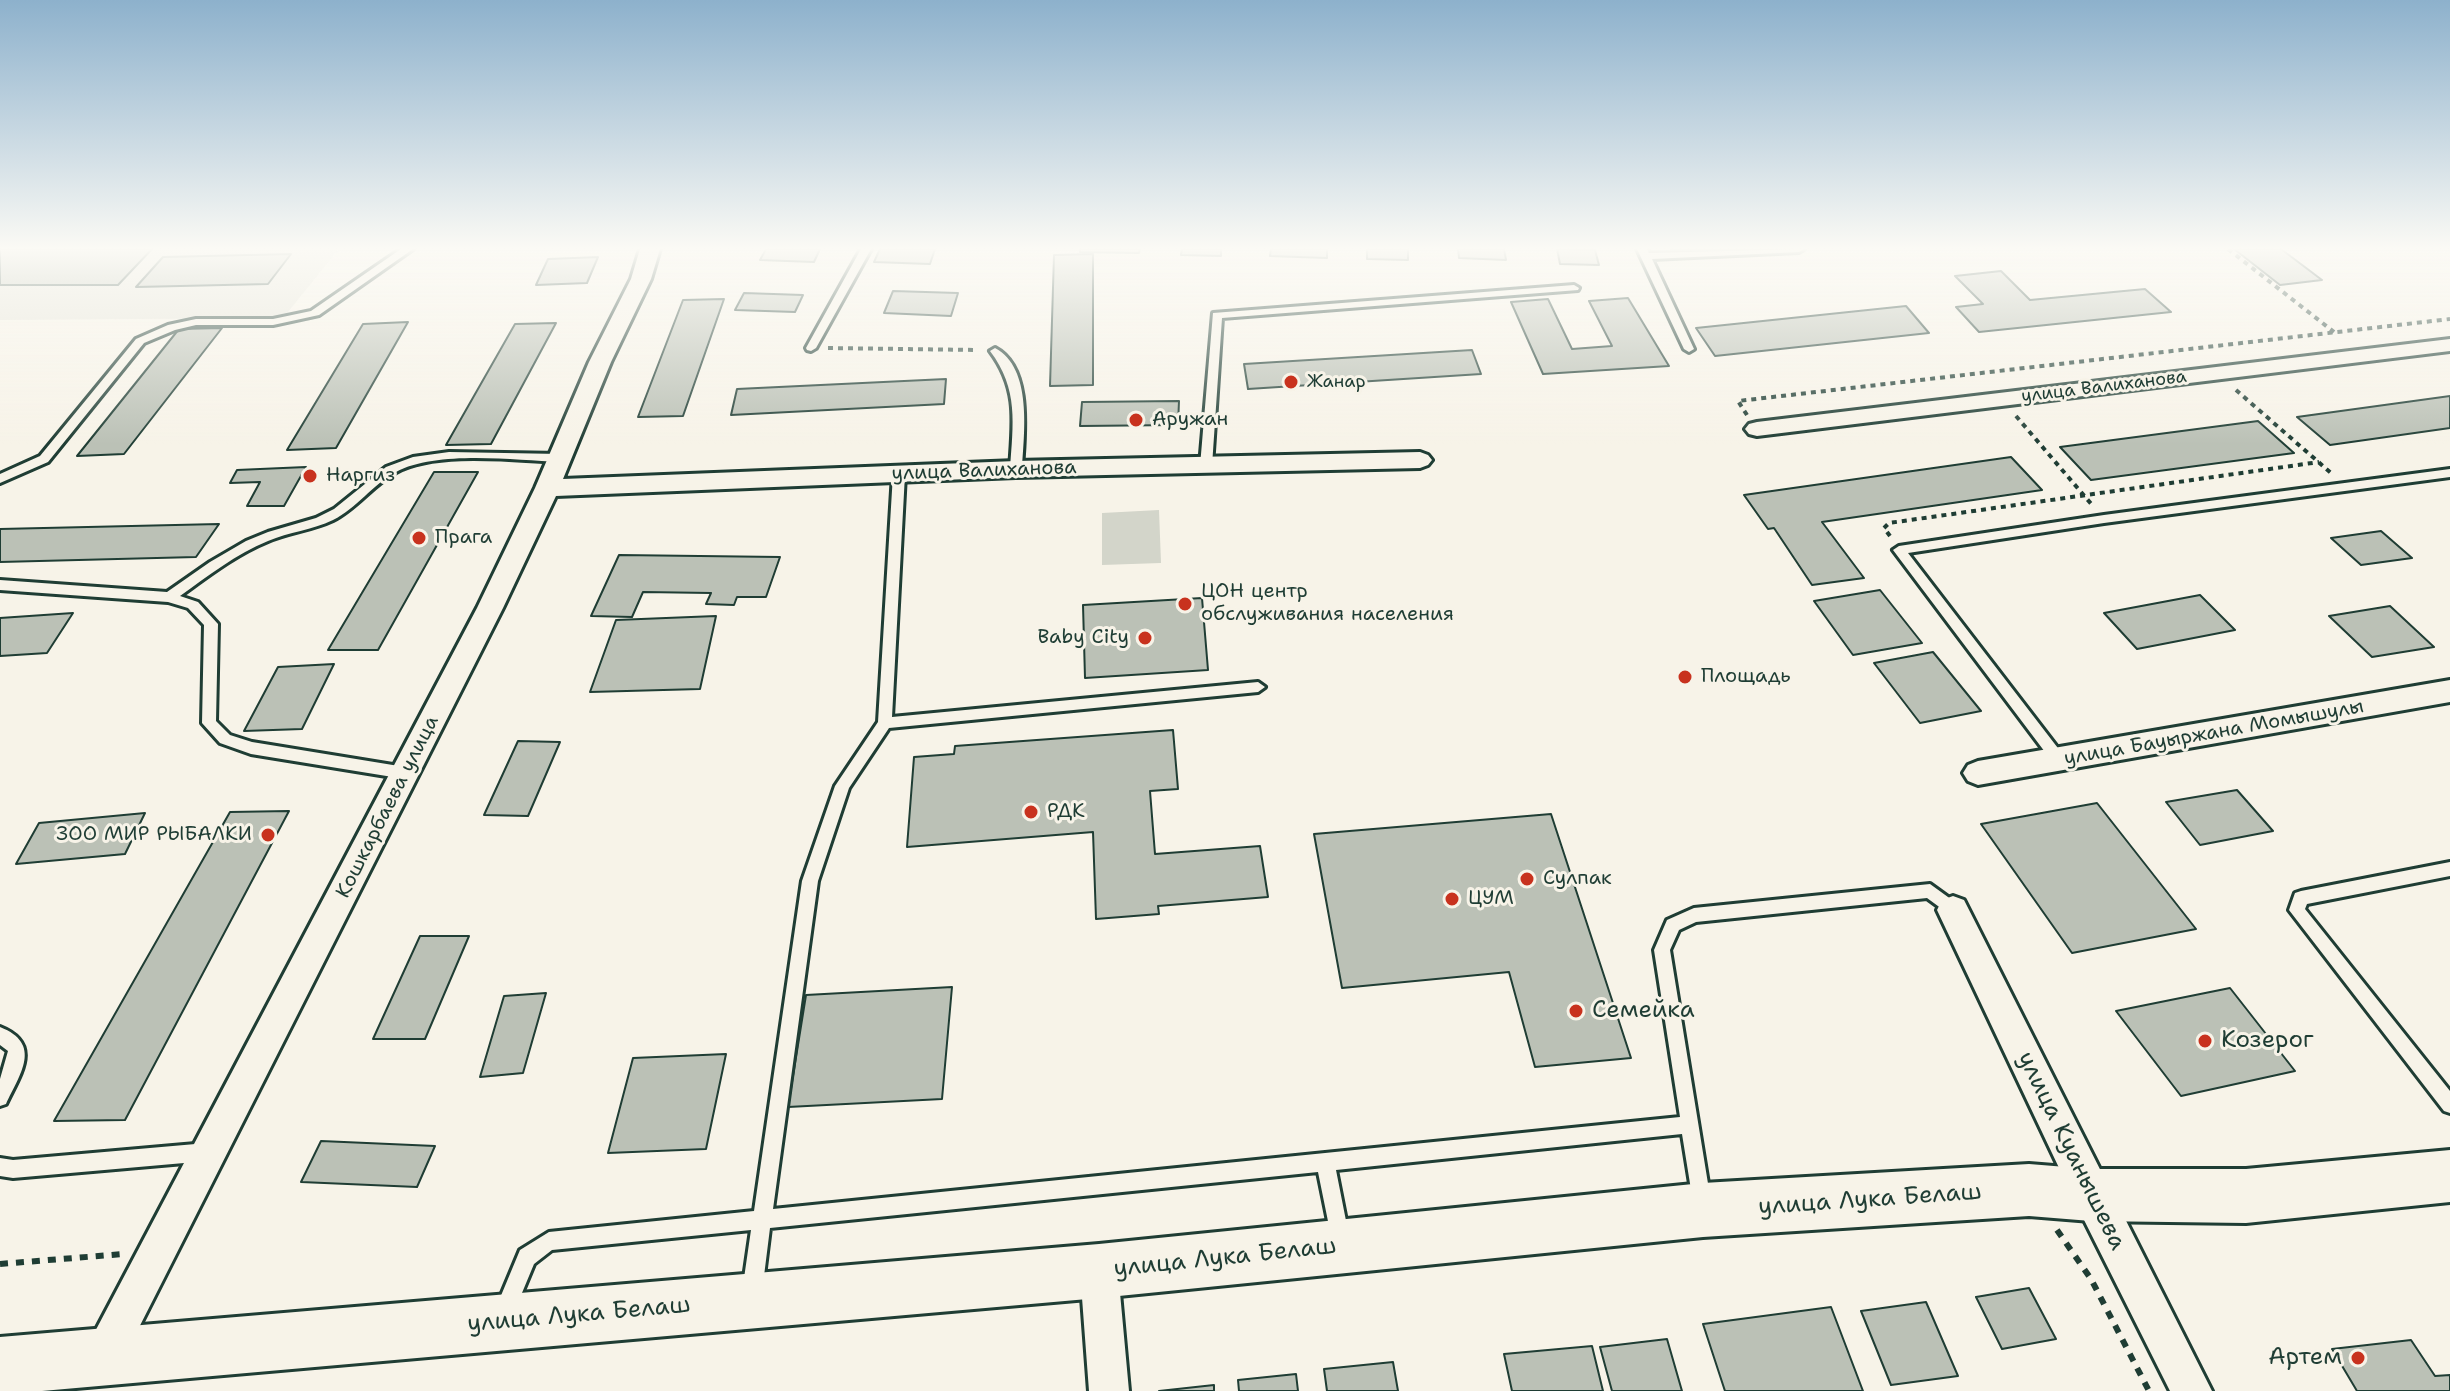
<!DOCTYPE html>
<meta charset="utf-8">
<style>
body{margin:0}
canvas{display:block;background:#f7f3e8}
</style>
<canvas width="2450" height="1391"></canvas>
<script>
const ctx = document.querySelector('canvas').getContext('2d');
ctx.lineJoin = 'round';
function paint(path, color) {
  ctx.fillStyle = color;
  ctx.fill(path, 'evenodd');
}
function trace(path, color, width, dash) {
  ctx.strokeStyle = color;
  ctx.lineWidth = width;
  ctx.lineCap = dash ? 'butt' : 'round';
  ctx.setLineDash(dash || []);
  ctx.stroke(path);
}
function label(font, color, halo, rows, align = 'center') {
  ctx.font = font + ' "Shantell Sans",sans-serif';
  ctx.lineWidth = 6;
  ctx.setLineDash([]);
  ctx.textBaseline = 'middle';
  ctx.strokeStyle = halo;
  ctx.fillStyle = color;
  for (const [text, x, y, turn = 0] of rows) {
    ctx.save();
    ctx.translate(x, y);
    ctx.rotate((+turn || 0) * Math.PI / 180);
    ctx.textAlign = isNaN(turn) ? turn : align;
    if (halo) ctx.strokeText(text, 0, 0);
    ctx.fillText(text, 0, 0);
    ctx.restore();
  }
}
paint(new Path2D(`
 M0 249H339L283 318 0 320Z`), '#e5e4d9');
paint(new Path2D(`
 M1159 510 1161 563 1102 565V513Z`), '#d3d5ca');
const building = new Path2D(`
 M0 249H152L118 285H0Z
 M766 249H820L814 262 760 260Z
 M880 249H935L930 264 874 262Z
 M1080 249H1140L1139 253 1080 252Z
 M1182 249H1221V256L1181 255Z
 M1271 249H1327V258L1270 256Z
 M1367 249H1408V260L1367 259Z
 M1458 249H1504L1506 260 1459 258Z
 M1557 249 1595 250 1599 265 1560 264Z
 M2234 249H2281L2322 280 2280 285Z
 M291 254 268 284 136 287 163 257Z
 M1093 254V385L1050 386 1054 255Z
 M598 257 587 283 536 285 548 259Z
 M2001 271 2030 300 2145 289 2171 312 1979 332 1956 307 1983 304 1955 276Z
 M893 291 958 293 951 316 884 313Z
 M744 293 803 295 795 312 735 310Z
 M1628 298 1669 366 1543 374 1511 302 1548 299 1572 349 1612 346 1589 301Z
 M724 299 683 416 638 417 683 300Z
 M1906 306 1929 333 1715 356 1696 328Z
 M408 322 336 448 287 450 363 324Z
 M556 323 491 444 446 445 515 324Z
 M222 328 124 454 77 456 179 329Z
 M1472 350 1481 374 1248 389 1244 364Z
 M946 379 944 404 731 415 737 389Z
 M2450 396V428L2330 445 2297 417Z
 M1179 401 1178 425 1080 426 1082 402Z
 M2258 421 2294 453 2091 480 2060 447Z
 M2011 457 2042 490 1822 522 1864 578 1812 585 1774 528 1768 529 1744 495Z
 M306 467 284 506H247L260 482 230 483 237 470Z
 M434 472H478L378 650H328Z
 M219 524 196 557 0 562V529Z
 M2381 531 2412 558 2361 565 2331 538Z
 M619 555 780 557 766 597H737L734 605 706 604 711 593 643 592 632 617 591 616Z
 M1880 590 1922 643 1853 655 1814 601Z
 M2200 595 2235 630 2137 649 2104 613Z
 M1202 598 1208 670 1085 678 1083 605Z
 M2390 606 2434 647 2372 657 2329 616Z
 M73 613 47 653 0 656V618Z
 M716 616 700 689 590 692 616 620Z
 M1933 652 1981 711 1920 723 1874 663Z
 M334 664 302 729 244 731 278 667Z
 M1173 730 1178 789 1150 791 1155 854 1260 846 1268 897 1158 906 1159 914 1096 919 1093 832 907 847 914 757 954 754 955 746Z
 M518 741 560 742 528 816 484 815Z
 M2237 790 2273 831 2200 845 2166 802Z
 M2097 803 2196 929 2072 953 1981 824Z
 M289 811 125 1120 54 1121 230 812Z
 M145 813 125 854 16 864 39 823Z
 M1551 814 1631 1058 1535 1067 1509 972 1342 988 1314 834Z
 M420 936H469L425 1039H373Z
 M952 987 942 1099 788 1107 806 995Z
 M2230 988 2295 1071 2181 1096 2116 1011Z
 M546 993 523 1073 480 1077 504 996Z
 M726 1054 706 1149 608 1153 633 1058Z
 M321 1141 435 1146 417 1187 301 1182Z
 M2029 1288 2056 1339 2002 1349 1976 1297Z
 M1926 1302 1958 1376 1891 1385 1861 1311Z
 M1831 1307 1863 1391H1725L1703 1324Z
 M1667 1339 1682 1391H1612L1600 1347Z
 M2411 1340 2435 1376 2450 1375V1391H2357L2332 1349Z
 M1592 1346 1603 1391H1512L1504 1354Z
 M1393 1362 1398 1391H1327L1324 1369Z
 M1296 1374 1298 1391H1239L1238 1380Z
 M1214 1385V1391H1159Z`);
paint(building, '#bbc1b6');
trace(building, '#1f3d34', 2);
const lane = new Path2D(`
 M401 249H413L319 315 273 325H196L175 330 144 343 48 462 0 483V474L40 456 136 339 168 325 196 319H273L311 311Z
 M861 249H871L816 348 811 351 807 350 806 348Z
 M1637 249H1647L1649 253 1804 249 1799 252 1652 259 1694 349 1689 352 1684 349Z
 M1574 285 1579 288 1578 290 1222 318 1212 466 1206 470 1200 466 1213 313Z
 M995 348C1033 368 1024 434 1022 469L1016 473 1010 469C1013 424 1019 389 990 351Z
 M449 452 560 454 566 458 560 462C515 460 436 450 396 472 372 485 357 508 333 520 312 530 289 532 268 541 236 554 208 576 180 596L198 602 218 624 216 721 230 735 252 742 405 767 410 769 412 773 410 777 405 779 251 754 220 743 202 723 204 625 188 608 168 602 0 590V580L167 592 210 562 246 541 268 532 316 518 334 509 386 467 413 457Z
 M2450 469V477L2104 523 1908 553 2064 756 2066 760 2064 764H2054L1893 550 1899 546 2104 515Z
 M899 470 905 474 892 717 1258 682 1265 687 1258 692 889 728 849 788 818 881 773 1209 1680 1117 1654 950 1667 920 1694 908 1930 884 1959 905 1961 910 1959 915 1953 917 1927 898 1696 922 1679 930 1670 950 1711 1202 1709 1209 1702 1211 1695 1209 1693 1202 1682 1134 1336 1170 1349 1236 1347 1243 1340 1245 1333 1243 1331 1236 1318 1172 770 1228 762 1292 759 1299 752 1302 745 1299 742 1292 751 1230 552 1250 534 1264 512 1317 505 1320 498 1317 495 1310 520 1250 549 1232 754 1211 802 881 835 786 878 722 893 474Z
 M2450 862V876L2307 904 2305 909 2450 1091V1113L2444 1111 2289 910 2295 893 2301 891Z
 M0 1027C43 1044 20 1074 6 1104L0 1106V1079L8 1051 0 1045Z
 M207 1143 213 1146 216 1152 213 1158 207 1161 13 1178 0 1176V1158L13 1160Z`);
const street = new Path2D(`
 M640 249H660L651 279 611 362 563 479 1016 461 1420 452 1428 455 1432 460 1428 465 1420 468 1016 477 556 496 503 608 118 1369 104 1375 90 1369 84 1355 90 1341 477 608 535 488 589 362 631 279Z
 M2450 339V351L1757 436 1749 434 1745 429 1749 424 1757 422Z
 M2450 680V702L1978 785 1968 781 1963 773 1968 765 1978 761Z
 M1953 896 1964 900 2212 1391H2170L2078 1208 1937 910 1942 900Z
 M1099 1252 1113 1257 1118 1271 1129 1391H1089L1080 1271 1085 1257Z`);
const secondary = new Path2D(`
 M2450 1150V1202L2246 1223 2091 1221 2029 1216 1703 1237 1099 1298 42 1391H0V1337L1099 1244 1703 1183 2029 1164 2091 1169H2246Z`);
trace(lane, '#1f3d34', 6);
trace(street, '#1f3d34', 6);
trace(secondary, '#1f3d34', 6);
trace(new Path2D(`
 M2228 249 2334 332
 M828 348 978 350
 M2236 390 2331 473
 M1747 415 1738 401 2450 319
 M2016 416 2093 506
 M1890 536 1884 528 1889 523 2319 462`), '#1f3d34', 4, [5, 5]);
trace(new Path2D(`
 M2057 1230 2091 1279 2149 1391
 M0 1264 123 1254`), '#1f3d34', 6, [8, 8]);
paint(lane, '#f7f3e8');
paint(street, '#f7f3e8');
paint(secondary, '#f7f3e8');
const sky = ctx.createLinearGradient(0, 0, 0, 444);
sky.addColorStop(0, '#8db1cc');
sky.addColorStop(0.56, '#fbfaf5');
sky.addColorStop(1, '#fbfaf500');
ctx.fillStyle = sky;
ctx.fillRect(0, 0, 2450, 444);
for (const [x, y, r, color] of [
 [1291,382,8,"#c8321e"],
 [1136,420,8,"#c8321e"],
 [310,476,8,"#c8321e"],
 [419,538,8,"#c8321e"],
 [1185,604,8,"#c8321e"],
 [1145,638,8,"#c8321e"],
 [1685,677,8,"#c8321e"],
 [1031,812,8,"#c8321e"],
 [268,835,8,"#c8321e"],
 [1527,879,8,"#c8321e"],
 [1452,899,8,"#c8321e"],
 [1576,1011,8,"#c8321e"],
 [2205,1041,8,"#c8321e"],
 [2358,1358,8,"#c8321e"]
]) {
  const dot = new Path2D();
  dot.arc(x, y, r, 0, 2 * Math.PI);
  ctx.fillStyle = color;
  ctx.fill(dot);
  trace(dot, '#f7f3e8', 3);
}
label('18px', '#1f3d34', '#f7f3e8', [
 ["Жанар",1307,382]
], 'left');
label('18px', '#1f3d34', '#f7f3e8', [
 ["улица Валиханова",2104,387,-7]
]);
label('20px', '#1f3d34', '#f7f3e8', [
 ["Аружан",1152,420],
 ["Наргиз",326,476],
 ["Прага",435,538],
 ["ЦОН центр",1201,592],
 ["обслуживания населения",1201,615],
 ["Baby City",1129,638,"right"],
 ["Площадь",1701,677],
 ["РДК",1047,812],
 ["ЗОО МИР РЫБАЛКИ",252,835,"right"],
 ["Сулпак",1543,879],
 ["ЦУМ",1468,899]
], 'left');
label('20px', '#1f3d34', '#f7f3e8', [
 ["улица Валиханова",984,471,-2],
 ["улица Бауыржана Момышулы",2214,733,-10],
 ["Кошкарбаева улица",388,807,-63]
]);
label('24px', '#1f3d34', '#f7f3e8', [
 ["Семейка",1592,1011],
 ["Козерог",2221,1041],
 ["Артем",2342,1358,"right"]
], 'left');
label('24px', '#1f3d34', '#f7f3e8', [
 ["улица Куанышева",2071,1151,64],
 ["улица Лука Белаш",1870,1200,-4],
 ["улица Лука Белаш",1225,1258,-6],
 ["улица Лука Белаш",579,1315,-5]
]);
</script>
